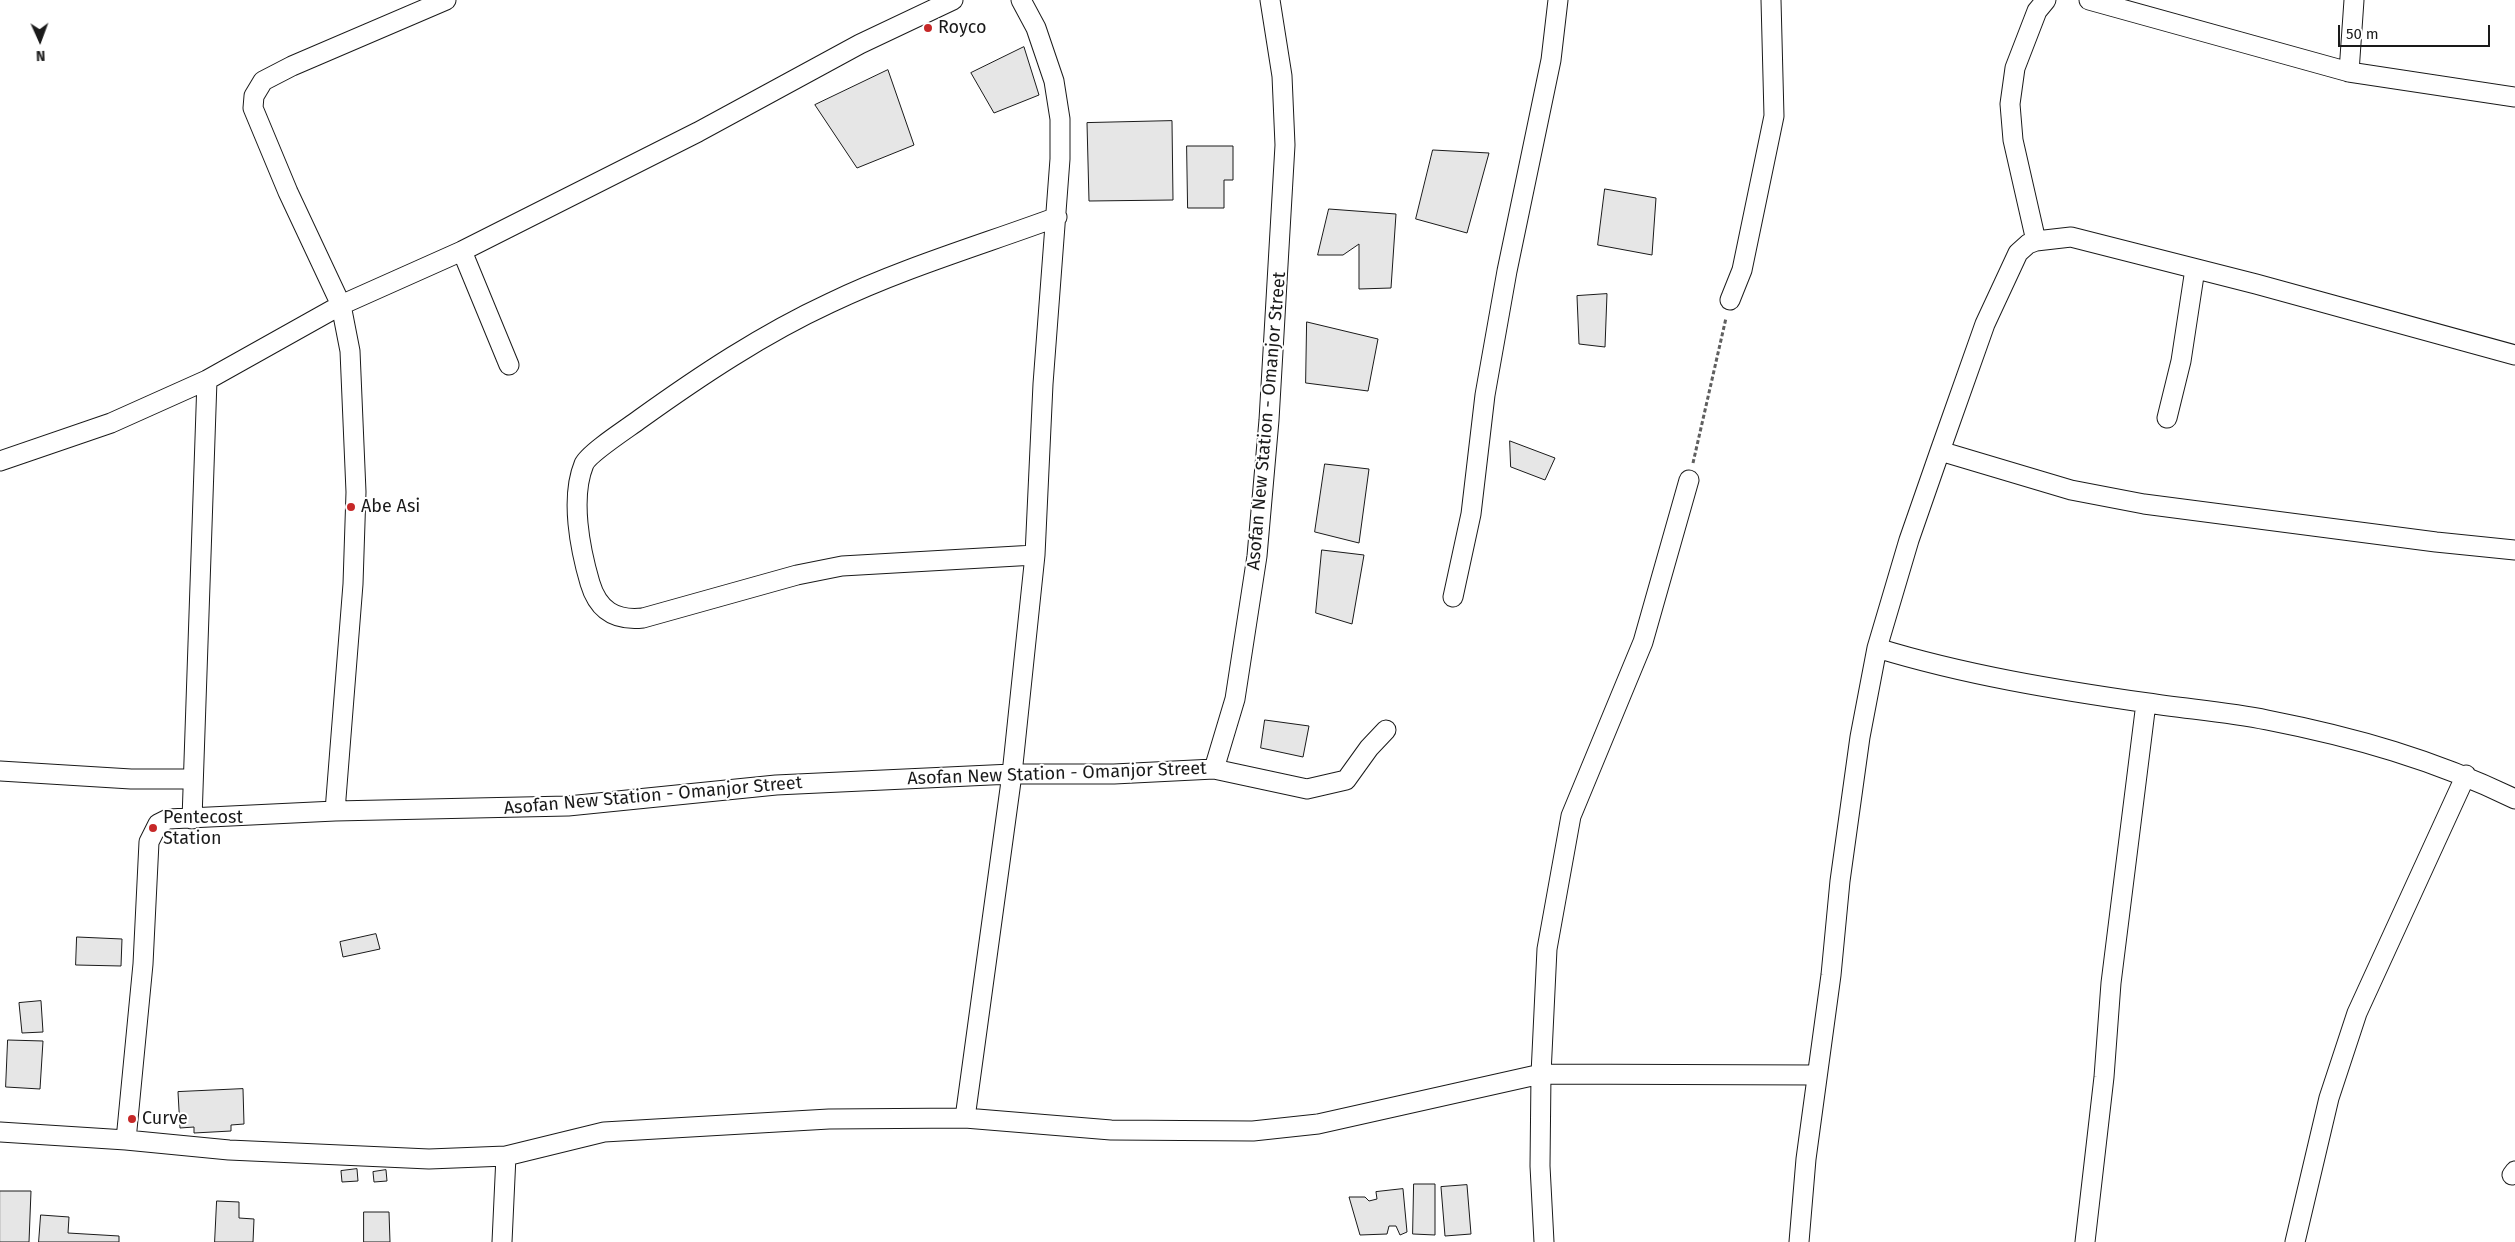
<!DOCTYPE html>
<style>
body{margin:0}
#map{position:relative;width:2515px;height:1242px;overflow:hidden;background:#fff;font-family:"Fira Sans",sans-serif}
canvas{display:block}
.north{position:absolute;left:15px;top:15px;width:50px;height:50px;-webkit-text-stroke:4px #fff;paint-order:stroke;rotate:178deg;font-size:14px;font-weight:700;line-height:20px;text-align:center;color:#1a1a1a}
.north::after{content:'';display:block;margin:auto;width:18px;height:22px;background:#1a1a1a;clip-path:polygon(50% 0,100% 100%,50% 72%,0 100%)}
.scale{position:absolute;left:2338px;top:25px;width:152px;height:22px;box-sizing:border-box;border:2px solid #1a1a1a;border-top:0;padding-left:6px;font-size:15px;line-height:18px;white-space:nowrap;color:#1a1a1a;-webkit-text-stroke:4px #fff;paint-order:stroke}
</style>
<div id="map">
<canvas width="2515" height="1242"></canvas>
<div class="north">N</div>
<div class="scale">50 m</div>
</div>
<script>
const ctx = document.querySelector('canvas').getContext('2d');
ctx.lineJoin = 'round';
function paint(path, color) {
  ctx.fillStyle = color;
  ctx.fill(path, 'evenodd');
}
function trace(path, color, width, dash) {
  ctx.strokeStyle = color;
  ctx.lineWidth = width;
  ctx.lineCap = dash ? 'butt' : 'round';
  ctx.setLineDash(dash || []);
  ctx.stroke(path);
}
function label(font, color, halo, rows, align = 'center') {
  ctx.font = font + ' "Fira Sans",sans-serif';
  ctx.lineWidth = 4;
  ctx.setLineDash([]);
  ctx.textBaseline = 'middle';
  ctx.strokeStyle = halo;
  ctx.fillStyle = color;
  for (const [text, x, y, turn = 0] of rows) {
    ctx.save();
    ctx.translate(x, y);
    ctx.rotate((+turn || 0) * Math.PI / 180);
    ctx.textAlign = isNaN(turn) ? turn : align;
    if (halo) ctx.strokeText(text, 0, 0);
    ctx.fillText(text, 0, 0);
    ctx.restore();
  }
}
const building = new Path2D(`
 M1024 47 1039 95 994 113 971 73Z
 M888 70 914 145 857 168 815 105Z
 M1172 121 1173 200 1089 201 1087 123Z
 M1187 146H1233V180H1224V208H1188Z
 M1433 150 1489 153 1467 233 1416 219Z
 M1605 189 1656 198 1652 255 1598 245Z
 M1329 209 1396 214 1391 288 1359 289V244L1343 255H1318Z
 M1607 294 1605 347 1579 344 1577 296Z
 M1307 322 1378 339 1368 391 1306 383Z
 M1510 441 1555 458 1545 480 1511 467Z
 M1325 464 1369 469 1359 543 1315 532Z
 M1322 550 1364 555 1352 624 1316 613Z
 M1265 720 1309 726 1303 757 1261 748Z
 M376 934 380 949 343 957 340 942Z
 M77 937 122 939 121 966 76 965Z
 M41 1001 43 1032 22 1033 19 1003Z
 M8 1040 43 1041 40 1089 6 1087Z
 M243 1089 244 1124 231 1125V1131L194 1133V1127L180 1128 178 1092Z
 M357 1169 358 1181 342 1182 341 1171Z
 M386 1170 387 1181 374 1182 373 1172Z
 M1414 1184H1435V1235L1413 1234Z
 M1467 1185 1471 1234 1445 1236 1441 1187Z
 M1403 1189 1407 1232 1400 1235 1396 1226H1389L1387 1234 1360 1235 1349 1197H1365L1369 1201 1377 1199 1376 1192Z
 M0 1191H31L29 1242H0Z
 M217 1201 239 1202V1218L254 1219 253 1242H215Z
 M364 1212H389L390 1242H364Z
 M41 1215 69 1217 68 1233 119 1236V1242H39Z`);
paint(building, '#e6e6e6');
trace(building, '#1a1a1a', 1);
const street = new Path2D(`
 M2089 0 2349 72 2515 97
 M2349 72 2354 0
 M2036 241 2013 140 2010 104 2015 68 2037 11 2046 0
 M462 251 509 365
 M1730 300 1742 270 1774 116 1771 0
 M2167 418 2181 361 2195 269
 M1940 451 2071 490 2144 504 2436 542 2515 550
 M0 461 111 423 207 380 341 305 462 251 698 132 860 44 953 0
 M1035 555 842 566 797 575 643 618C615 621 598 610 590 583 580 549 570 498 584 464 589 453 628 428 640 419 700 376 763 334 830 303 903 268 981 245 1057 217
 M1453 597 1471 514 1485 395 1507 271 1551 60 1558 0
 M1877 648C1965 675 2057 690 2148 703 2187 709 2228 712 2267 720 2354 737 2435 760 2515 799
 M1214 769 1307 789 1346 780 1369 748 1386 730
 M0 771 131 779H193
 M335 811 353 584 356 492 350 351 341 305 288 192 253 108 254 96 263 81 292 66 446 0
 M192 819 207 380
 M965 1118 1012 774 1035 555 1043 384 1060 159V119L1054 81 1036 28 1021 0
 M0 1132 126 1140 229 1150 429 1159 506 1156 604 1132 829 1119 965 1118 1111 1130 1253 1131 1318 1124 1541 1074 1816 1075
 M126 1140 143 964 149 842 158 824 168 819 335 811 568 806 776 785 1012 774H1114L1214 769 1235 699 1257 556 1269 420 1285 145 1282 76 1270 0
 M2512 1175 2515 1171
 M502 1242 506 1156
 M1544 1242 1540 1166 1541 1074 1547 949 1571 816 1643 642 1689 480
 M1799 1242 1806 1159 1831 975 1840 881 1860 737 1877 648 1909 540 1940 451 1985 324 2018 253 2028 244 2036 241 2071 237 2256 284 2515 355
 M2085 1242 2104 1077 2111 983 2146 703
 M2295 1242 2329 1098 2357 1013 2466 775`);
trace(street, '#1a1a1a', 21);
trace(new Path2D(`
 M1693 463 1726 318`), '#5f5f5f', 3, [4, 2.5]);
trace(street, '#fff', 19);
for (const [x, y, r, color] of [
 [928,28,5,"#c62828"],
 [351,507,5,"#c62828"],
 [153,828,5,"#c62828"],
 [132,1119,5,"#c62828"]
]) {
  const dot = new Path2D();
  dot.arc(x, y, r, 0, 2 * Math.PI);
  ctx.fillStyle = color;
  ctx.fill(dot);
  trace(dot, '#fff', 2);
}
label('18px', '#1a1a1a', '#fff', [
 ["Royco",938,28],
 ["Abe Asi",361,507],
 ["Pentecost",163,818],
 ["Station",163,839],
 ["Curve",142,1119]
], 'left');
label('18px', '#1a1a1a', '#fff', [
 ["Asofan New Station - Omanjor Street",1267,421,-85],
 ["Asofan New Station - Omanjor Street",1057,774,-2],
 ["Asofan New Station - Omanjor Street",653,796,-5]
]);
</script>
